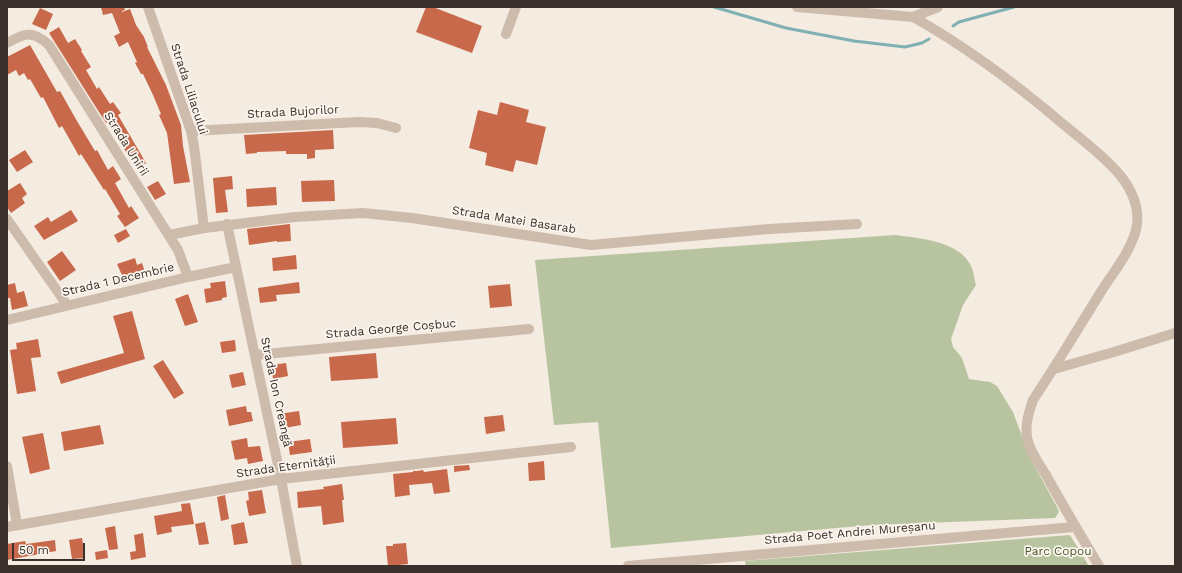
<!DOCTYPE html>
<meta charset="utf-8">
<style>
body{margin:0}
#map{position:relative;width:1182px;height:573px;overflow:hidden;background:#f4ebe1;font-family:"Work Sans",sans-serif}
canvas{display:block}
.frame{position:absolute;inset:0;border:8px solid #3b302b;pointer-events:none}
.scale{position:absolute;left:12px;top:543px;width:73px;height:18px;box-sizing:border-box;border:2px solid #3b302b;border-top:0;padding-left:5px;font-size:12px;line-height:14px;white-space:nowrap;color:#3b302b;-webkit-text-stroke:3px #fbf5ee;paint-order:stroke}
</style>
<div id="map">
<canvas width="1182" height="573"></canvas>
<div class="frame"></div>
<div class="scale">50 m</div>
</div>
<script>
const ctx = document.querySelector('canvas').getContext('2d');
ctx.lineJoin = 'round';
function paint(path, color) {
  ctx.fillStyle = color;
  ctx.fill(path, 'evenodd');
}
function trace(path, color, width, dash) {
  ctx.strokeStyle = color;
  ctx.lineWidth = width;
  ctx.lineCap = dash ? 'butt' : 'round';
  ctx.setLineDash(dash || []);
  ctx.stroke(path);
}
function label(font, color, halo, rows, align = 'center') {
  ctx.font = font + ' "Work Sans",sans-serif';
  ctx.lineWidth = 3.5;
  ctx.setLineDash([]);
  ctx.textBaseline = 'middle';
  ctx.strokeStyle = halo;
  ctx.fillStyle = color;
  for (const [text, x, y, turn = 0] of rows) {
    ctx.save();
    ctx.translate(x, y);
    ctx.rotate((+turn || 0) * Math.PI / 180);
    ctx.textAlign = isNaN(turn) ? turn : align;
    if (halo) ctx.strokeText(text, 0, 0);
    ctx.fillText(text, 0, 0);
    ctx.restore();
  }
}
paint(new Path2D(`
 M895 235C918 238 958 241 970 264 974 270 974 279 976 285L963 305 951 339 953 347 962 358 969 379 990 382 997 386 1013 412 1030 458 1057 507 1059 512 1055 518 871 525 611 548 598 422 554 425 535 260Z
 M1070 535 1089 566H746L745 561Z`), '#b8c4a0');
trace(new Path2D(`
 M714 7 786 28 854 41 905 47 922 43 929 39
 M953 26 959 22 1014 7`), '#7fb0b2', 3);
paint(new Path2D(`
 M101 7H124L125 10 122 11V12L130 9 136 25 144 37 148 47H147L166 85 181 125 183 146 190 182 174 184 167 133 159 115 161 114 153 95 143 74H141L135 63 137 62 128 42 119 47 114 36 120 33 112 13 103 15Z
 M426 7H433L482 26 472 53 416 32Z
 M40 8 53 14 46 30 32 24Z
 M59 27 68 43 75 39 82 50 81 51 91 67 86 70 97 89 99 87 110 104 113 102 121 113 118 115 146 163 136 169 108 121 106 123 49 33Z
 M30 45 57 92 60 91 77 121 95 151 97 150 108 170 113 166 121 179 115 183 129 208 131 206 139 218 125 227 117 216 120 214 105 189 104 190 81 154 79 156 62 126 59 128 43 97 41 98 30 79 28 80 24 73 19 76 16 70 7 75V57Z
 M500 102 529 110 526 122 546 127 537 165 516 160 513 172 485 165 487 153 469 148 478 110 497 115Z
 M333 130 334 149 315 150V158L307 159V154H286V151L257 152V153L246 154 244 135Z
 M25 150 33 162 17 172 9 160Z
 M232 176 233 189 225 190 228 212 216 213 213 178Z
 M334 180 335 201 302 202 301 181Z
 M158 181 166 194 155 200 147 187Z
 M20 183 27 194 22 198 25 203 11 213 7 207V191Z
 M276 187 277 205 247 207 246 189Z
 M71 210 78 221 44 240 34 226 48 217 51 222Z
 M290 224 291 241 277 242V241L249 245 247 229Z
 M126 229 130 236 118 243 114 235Z
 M62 251 76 270 60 281 47 262Z
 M296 255 297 269 273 271 272 258Z
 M135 258 137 265 142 263 146 275 125 282 117 264Z
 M225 281 227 297 222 298V300L206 303 204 289 211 288 210 283Z
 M299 282 300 293 276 295 277 301 260 303 258 288Z
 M15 283 17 293 24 291 28 306 12 310 10 298H7V285Z
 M510 284 512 306 490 308 488 286Z
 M188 294 198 322 185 326 175 299Z
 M132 311 145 359 61 384 57 372 124 353 113 316Z
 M38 339 41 357 31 358 36 391 17 394 10 350 17 349 16 343Z
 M235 340 236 351 222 353 220 342Z
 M376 353 378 378 331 381 329 357Z
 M163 360 184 393 174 399 153 366Z
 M286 363 288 376 273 379 271 365Z
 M243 372 246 385 232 388 229 375Z
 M246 406 247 412H251L253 421 229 426 226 410Z
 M299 411 301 425 285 428 284 426 281 427 279 414Z
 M503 415 505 431 486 434 484 417Z
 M396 418 398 444 343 448 341 422Z
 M100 425 104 444 64 451 61 432Z
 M43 433 50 469 30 474 22 437Z
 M247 438 248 447 260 446 263 461 248 464 247 458 235 460 231 441Z
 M310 439 312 452 290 455 288 442Z
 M544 461 545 480 529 481 528 463Z
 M469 465 470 470 454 472V466Z
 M447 469 450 492 434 494 432 483 409 485 410 495 395 497 393 474 413 472V471H417L423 470 424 472Z
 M342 484 344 500H342L344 522 323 525 321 506 298 508 297 492 324 489 323 487Z
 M262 490 266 513 249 516 246 501 249 500 248 492Z
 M225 495 229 519 221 521 217 497Z
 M190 503 194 524 171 527 172 532 157 535 154 516 182 511 181 504Z
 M205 522 209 544 199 545 195 524Z
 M244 522 248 543 234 545 231 525Z
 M115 526 118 549 109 550 105 528Z
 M143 533 146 557 131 560 130 552 136 551 134 535Z
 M82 538 85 558 72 559 69 540Z
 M55 540 56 551 7 560V544L25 541 26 544Z
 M406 543 408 564 388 566 386 546H393V544Z
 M107 550 108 558 96 560 95 552Z`), '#c8694b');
trace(new Path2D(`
 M1081 566 1086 561`), '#b9a596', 2, [2, 2]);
trace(new Path2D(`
 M148 7 191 131 194 146 204 228
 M797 7 913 17 938 7
 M913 17C967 47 1016 84 1063 124 1082 140 1103 155 1119 174 1132 189 1141 210 1136 230 1130 252 1114 272 1102 290 1079 327 1057 364 1033 400 1029 412 1025 424 1027 437 1029 450 1039 464 1046 475 1063 506 1081 536 1099 566
 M506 34 516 7
 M7 43C25 33 32 30 49 45L178 250 188 277
 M191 131 359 122 377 123 396 128
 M7 219 67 305
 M227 224 281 479 297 566
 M169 235 204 228 295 217 363 213 412 218 591 245 769 229 857 224
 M7 320 188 277 236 267
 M255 355 529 329
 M1054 369 1114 352 1175 333
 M7 466 17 525
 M7 527 281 479 571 447
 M628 566 1074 527`), '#cdbbac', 10);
label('12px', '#3b302b', '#fbf5ee', [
 ["Strada Liliacului",189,89,72],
 ["Strada Bujorilor",293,112,-3],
 ["Strada Unirii",126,144,58],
 ["Strada Matei Basarab",514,220,9],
 ["Strada 1 Decembrie",118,280,-13],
 ["Strada George Coșbuc",391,329,-5],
 ["Strada Ion Creangă",276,392,78],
 ["Strada Eternității",286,467,-8],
 ["Strada Poet Andrei Mureșanu",850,533,-5]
]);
label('12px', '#4a5a2e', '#fbf5ee', [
 ["Parc Copou",1058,551]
]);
</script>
